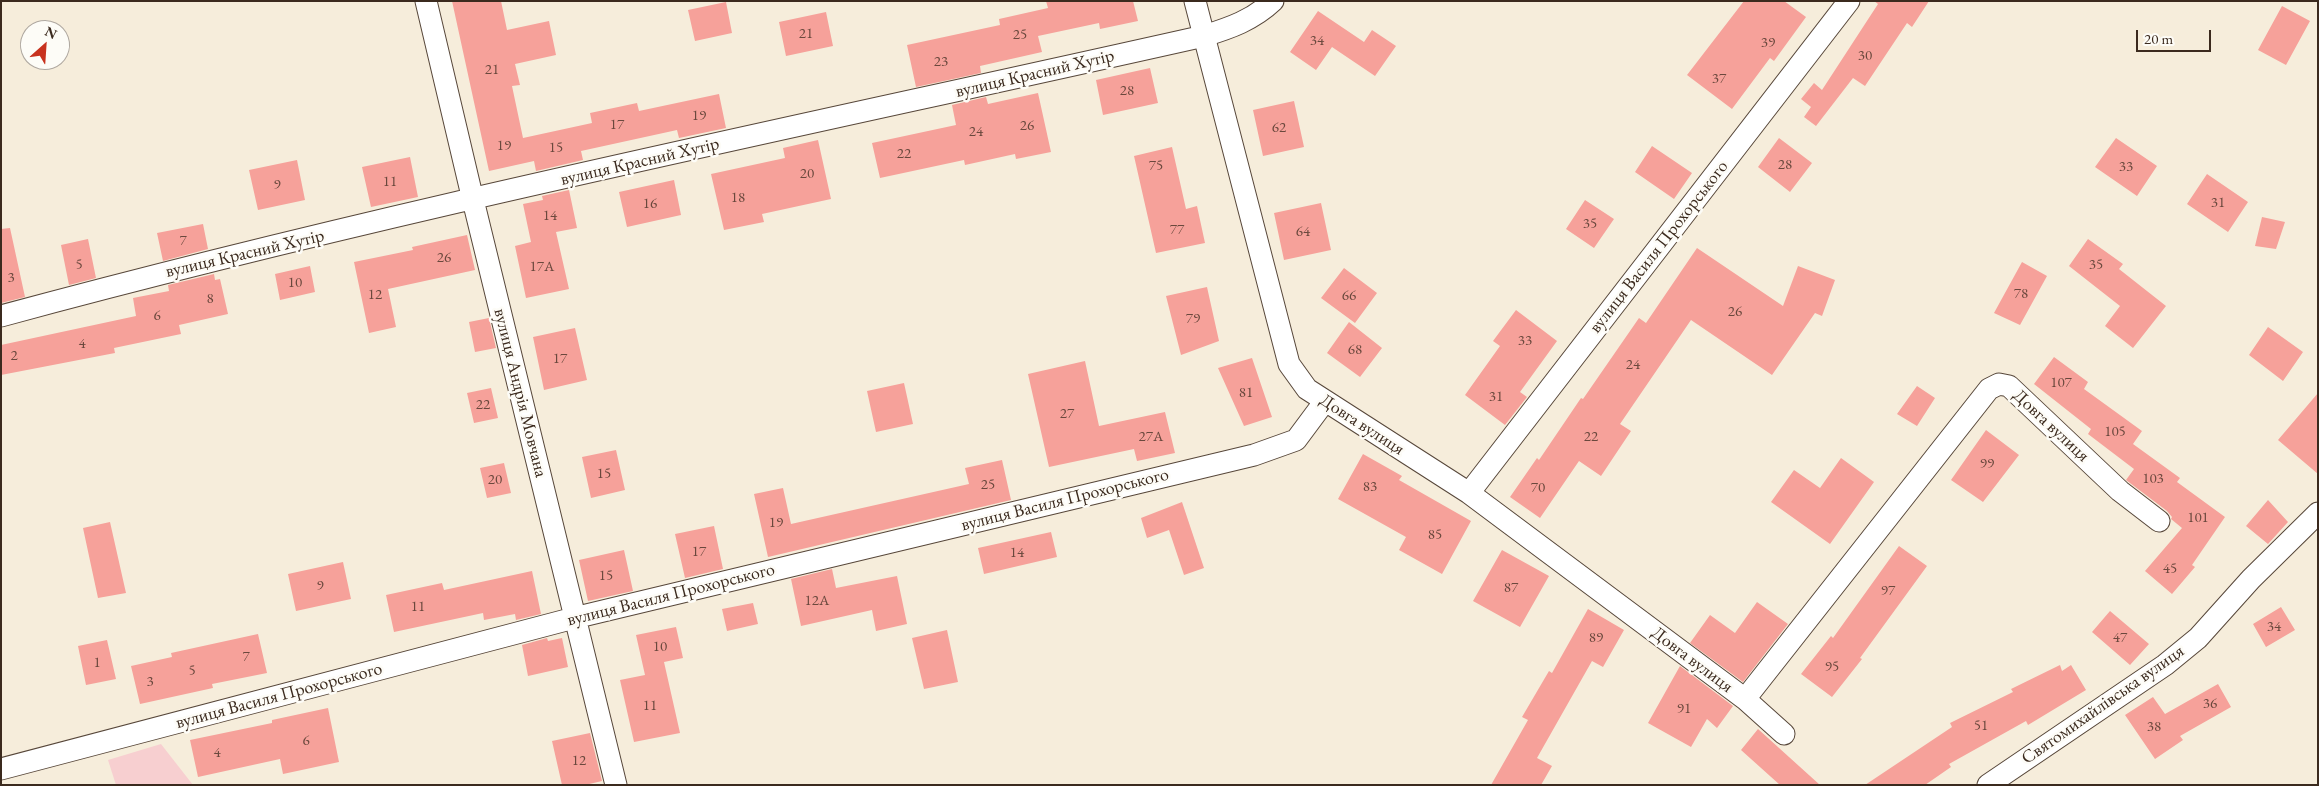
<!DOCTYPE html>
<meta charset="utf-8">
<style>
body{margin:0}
#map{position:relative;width:2319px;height:786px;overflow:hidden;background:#f6eddb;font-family:"EB Garamond",serif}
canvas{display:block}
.frame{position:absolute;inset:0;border:2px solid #3b2a1e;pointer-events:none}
.north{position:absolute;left:20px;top:20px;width:50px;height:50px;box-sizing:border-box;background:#fdfcf7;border:1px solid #afa8a0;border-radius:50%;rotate:26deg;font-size:14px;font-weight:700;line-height:20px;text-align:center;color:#3b2a1e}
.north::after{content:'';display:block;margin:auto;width:18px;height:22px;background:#c8321e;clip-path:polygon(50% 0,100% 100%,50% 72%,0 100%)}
.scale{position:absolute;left:2136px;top:30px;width:75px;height:22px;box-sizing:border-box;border:2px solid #3b2a1e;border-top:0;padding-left:6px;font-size:15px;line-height:18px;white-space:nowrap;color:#3b2a1e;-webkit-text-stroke:4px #fdfcf7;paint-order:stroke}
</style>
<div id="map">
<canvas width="2319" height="786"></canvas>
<div class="frame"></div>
<div class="north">N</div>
<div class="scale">20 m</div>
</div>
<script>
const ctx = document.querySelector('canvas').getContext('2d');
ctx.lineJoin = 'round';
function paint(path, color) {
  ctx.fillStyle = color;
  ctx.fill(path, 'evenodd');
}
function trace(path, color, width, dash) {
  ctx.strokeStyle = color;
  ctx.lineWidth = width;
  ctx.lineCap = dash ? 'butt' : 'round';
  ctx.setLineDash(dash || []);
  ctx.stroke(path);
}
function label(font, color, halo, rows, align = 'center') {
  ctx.font = font + ' "EB Garamond",serif';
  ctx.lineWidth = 5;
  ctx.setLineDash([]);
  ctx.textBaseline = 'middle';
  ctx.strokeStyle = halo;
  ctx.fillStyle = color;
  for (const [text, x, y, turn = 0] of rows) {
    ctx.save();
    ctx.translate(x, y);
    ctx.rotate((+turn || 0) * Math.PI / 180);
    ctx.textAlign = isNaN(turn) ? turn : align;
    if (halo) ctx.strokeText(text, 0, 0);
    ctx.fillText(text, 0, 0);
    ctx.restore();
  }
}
paint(new Path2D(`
 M161 744 193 785H116L108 760Z`), '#f7cfd0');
paint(new Path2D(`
 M452 1H501L507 30 549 21 556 55 515 64 520 85 512 86 523 138 592 123 590 113 637 103 639 111 719 94 726 128 679 138 677 130 581 151 583 160 536 171 534 161 489 171Z
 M1046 1H1133L1138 21 1100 29 1099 23 1038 36 1042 52 980 66 981 73 916 87 907 45 1000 25 999 19 1048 8Z
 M1744 1H1784L1806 17 1774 61 1770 58 1732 109 1687 75Z
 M1874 1H1929L1912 27 1907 23 1865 86 1853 78 1816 126 1804 117 1811 107 1801 99 1814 83 1822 90 1878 4Z
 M726 2 732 33 695 41 688 10Z
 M2282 6 2310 21 2286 65 2258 50Z
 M1318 11 1364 42 1372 30 1396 46 1375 76 1332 47 1316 70 1290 52Z
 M826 12 833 46 786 56 779 22Z
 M1150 68 1158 103 1103 115 1096 80Z
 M1038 93 1051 152 1016 159 1015 154 965 165 964 160 880 178 872 143 956 125 952 105 986 97 988 104Z
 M1294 101 1304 147 1263 156 1253 110Z
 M1779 138 1812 163 1790 192 1758 167Z
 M2116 138 2157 166 2137 196 2095 167Z
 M818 140 831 199 762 214 764 222 724 230 711 174 785 158 783 148Z
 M1652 146 1692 173 1674 199 1635 172Z
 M1172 147 1186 209 1197 206 1205 243 1156 253 1134 156Z
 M410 157 418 197 371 207 362 167Z
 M297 160 305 200 258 210 249 170Z
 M2207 174 2248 202 2228 232 2187 204Z
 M674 180 681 215 627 227 619 192Z
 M569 190 577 228 556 232 569 289 526 298 515 246 531 242 523 204 543 200 542 196Z
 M1585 200 1614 219 1594 248 1566 229Z
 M1321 203 1331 250 1284 260 1274 213Z
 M2262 217 2285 222 2276 249 2255 246Z
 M203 224 208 249 163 261 157 233Z
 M10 228 25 297 1 303V229Z
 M467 235 475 270 388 289 396 327 369 333 354 262 413 250 412 247Z
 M88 239 96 278 69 285 61 245Z
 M2088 239 2123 264 2119 269 2166 306 2133 348 2105 326 2120 306 2069 266Z
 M1697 248 1783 306 1798 266 1835 280 1822 316 1815 313 1772 375 1691 320 1620 424 1631 431 1601 476 1579 461 1540 518 1510 497 1537 458 1539 460 1581 398 1583 399 1639 318 1646 323Z
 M2022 262 2047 276 2020 325 1994 313Z
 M310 266 315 292 280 300 275 274Z
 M1344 268 1377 293 1355 323 1321 298Z
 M214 274 215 280 220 279 228 314 179 325 181 334 114 348 115 353 1 375V345L136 316 133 298 169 291 168 285Z
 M1207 287 1219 341 1181 355 1166 296Z
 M1516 310 1557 341 1520 392 1527 397 1505 425 1465 395 1500 346 1493 341Z
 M489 318 496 348 475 352 469 322Z
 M1349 322 1382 348 1360 377 1327 353Z
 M2268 327 2303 352 2283 381 2249 355Z
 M575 328 587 380 544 390 533 337Z
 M2054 357 2088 382 2084 389 2142 431 2133 444 2180 478 2177 482 2225 517 2192 565 2195 567 2172 594 2145 571 2182 528 2171 519 2172 517 2167 511 2126 480 2134 469 2088 434 2091 429 2034 384Z
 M1252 358 1272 417 1244 426 1218 368Z
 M1085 361 1099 426 1165 412 1175 453 1137 461 1134 449 1049 467 1028 374Z
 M904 383 913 424 876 432 867 391Z
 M1917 386 1935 398 1917 426 1897 414Z
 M491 388 498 418 474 423 467 393Z
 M2318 393V474L2278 440Z
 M1986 430 2019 455 1983 502 1951 480Z
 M616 450 625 490 591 498 582 457Z
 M1363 454 1402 476 1399 480 1471 521 1442 574 1399 550 1406 537 1338 499Z
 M1841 458 1874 482 1830 544 1771 502 1794 470 1820 488Z
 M1002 460 1011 500 768 557 754 494 783 488 791 524 969 484 965 468Z
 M504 463 511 493 487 498 480 468Z
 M2268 500 2288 522 2268 544 2246 526Z
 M1182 502 1204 568 1184 575 1169 530 1147 538 1141 518Z
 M110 522 126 593 98 598 83 528Z
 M714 526 723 569 685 578 675 534Z
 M1051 532 1057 557 984 574 978 548Z
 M1899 546 1927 566 1860 658 1862 659 1832 697 1801 674 1831 636 1833 638Z
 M624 550 633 591 588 601 579 560Z
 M1502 550 1549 576 1520 627 1473 601Z
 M343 562 351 599 296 611 288 574Z
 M832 569 836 588 897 576 907 624 876 631 872 610 801 626 791 579Z
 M532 571 541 614 516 620 515 614 484 620 483 613 394 632 386 595 442 583 444 590Z
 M1757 602 1788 624 1743 682 1690 643 1710 615 1735 633Z
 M753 603 758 624 727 631 722 609Z
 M2281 607 2295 630 2266 647 2253 624Z
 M1588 609 1624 630 1603 667 1592 661 1537 758 1552 766 1541 785H1491L1528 720 1522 717 1549 671 1552 673Z
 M2110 611 2149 644 2130 665 2092 632Z
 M676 627 683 658 664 662 680 733 634 742 620 680 645 675 636 635Z
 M947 630 958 682 924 689 912 638Z
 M258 634 267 673 212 684 213 688 140 704 131 666 172 657 171 653Z
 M547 638 548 641 562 638 568 667 528 676 522 645Z
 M107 640 116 679 86 685 78 646Z
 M2060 665 2062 671 2071 665 2086 690 2028 725 2026 721 1949 764 1951 767 1925 785H1865L1952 727 1950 723 2013 692 2011 689Z
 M1680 666 1733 706 1717 728 1707 719 1691 747 1648 723Z
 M2218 684 2231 707 2180 736 2183 740 2155 759 2125 715 2153 697 2165 714Z
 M328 708 339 762 283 774 280 759 198 777 190 740 272 723V720Z
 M1758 729 1820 785H1780L1741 750Z
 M590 733 602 781 585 785H562L552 741Z`), '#f6a19a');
const street = new Path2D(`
 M426 1 473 200 616 785
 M1195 1 1289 364 1307 389 1469 493 1745 699 1784 734
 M1 316C399 208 803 126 1204 36 1230 28 1253 20 1273 1
 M1469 493 1849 1
 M1745 699 1989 389 1999 384 2009 386 2120 491 2159 521
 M1 769 574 618 1254 455 1296 440 1325 401
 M1988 785 2165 665 2198 638 2251 579 2318 513`);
trace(street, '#57473a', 23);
trace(street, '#fff', 21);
label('15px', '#6a483d', null, [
 ["21",806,34],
 ["25",1020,35],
 ["34",1317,41],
 ["39",1768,43],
 ["30",1865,56],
 ["23",941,62],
 ["21",492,70],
 ["37",1719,79],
 ["28",1127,91],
 ["19",699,116],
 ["17",617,125],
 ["26",1027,126],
 ["62",1279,128],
 ["24",976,132],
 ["19",504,146],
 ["15",556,148],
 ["22",904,154],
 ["28",1785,165],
 ["75",1156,166],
 ["33",2126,167],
 ["20",807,174],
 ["11",390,182],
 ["9",277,185],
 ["18",738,198],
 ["31",2218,203],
 ["16",650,204],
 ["14",550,216],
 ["35",1590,224],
 ["77",1177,230],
 ["64",1303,232],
 ["7",183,241],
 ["26",444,258],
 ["5",79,265],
 ["35",2096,265],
 ["17А",542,267],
 ["3",11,278],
 ["10",295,283],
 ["78",2021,294],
 ["12",375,295],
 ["66",1349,296],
 ["8",210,299],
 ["26",1735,312],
 ["6",157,316],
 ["79",1193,319],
 ["33",1525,341],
 ["4",82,344],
 ["68",1355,350],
 ["2",14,356],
 ["17",560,359],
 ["24",1633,365],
 ["107",2061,383],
 ["81",1246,393],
 ["31",1496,397],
 ["22",483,405],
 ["27",1067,414],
 ["105",2115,432],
 ["27А",1151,437],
 ["22",1591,437],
 ["99",1987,464],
 ["15",604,474],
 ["103",2153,479],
 ["20",495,480],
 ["25",988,485],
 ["83",1370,487],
 ["70",1538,488],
 ["101",2198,518],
 ["19",776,523],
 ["85",1435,535],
 ["17",699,552],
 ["14",1017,553],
 ["45",2170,569],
 ["15",606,576],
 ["9",320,586],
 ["87",1511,588],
 ["97",1888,591],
 ["12А",817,601],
 ["11",418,607],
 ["34",2274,627],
 ["89",1596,638],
 ["47",2120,638],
 ["10",660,647],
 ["7",246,657],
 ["1",97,663],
 ["95",1832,667],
 ["5",192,671],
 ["3",150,682],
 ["36",2210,704],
 ["11",650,706],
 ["91",1684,709],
 ["51",1981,726],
 ["38",2154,727],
 ["6",306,741],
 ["4",217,753],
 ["12",579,761]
]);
label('18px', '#3b2a1e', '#fdfcf7', [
 ["вулиця Красний Хутір",1035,74,-13],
 ["вулиця Красний Хутір",640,162,-13],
 ["вулиця Василя Прохорського",1659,247,-52],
 ["вулиця Красний Хутір",245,254,-13],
 ["вулиця Андрія Мовчана",520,393,76],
 ["Довга вулиця",1362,425,33],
 ["Довга вулиця",2051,426,43],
 ["вулиця Василя Прохорського",1065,500,-14],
 ["вулиця Василя Прохорського",671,595,-14],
 ["Довга вулиця",1692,660,37],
 ["вулиця Василя Прохорського",279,696,-15],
 ["Святомихайлівська вулиця",2103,705,-35]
]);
</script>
